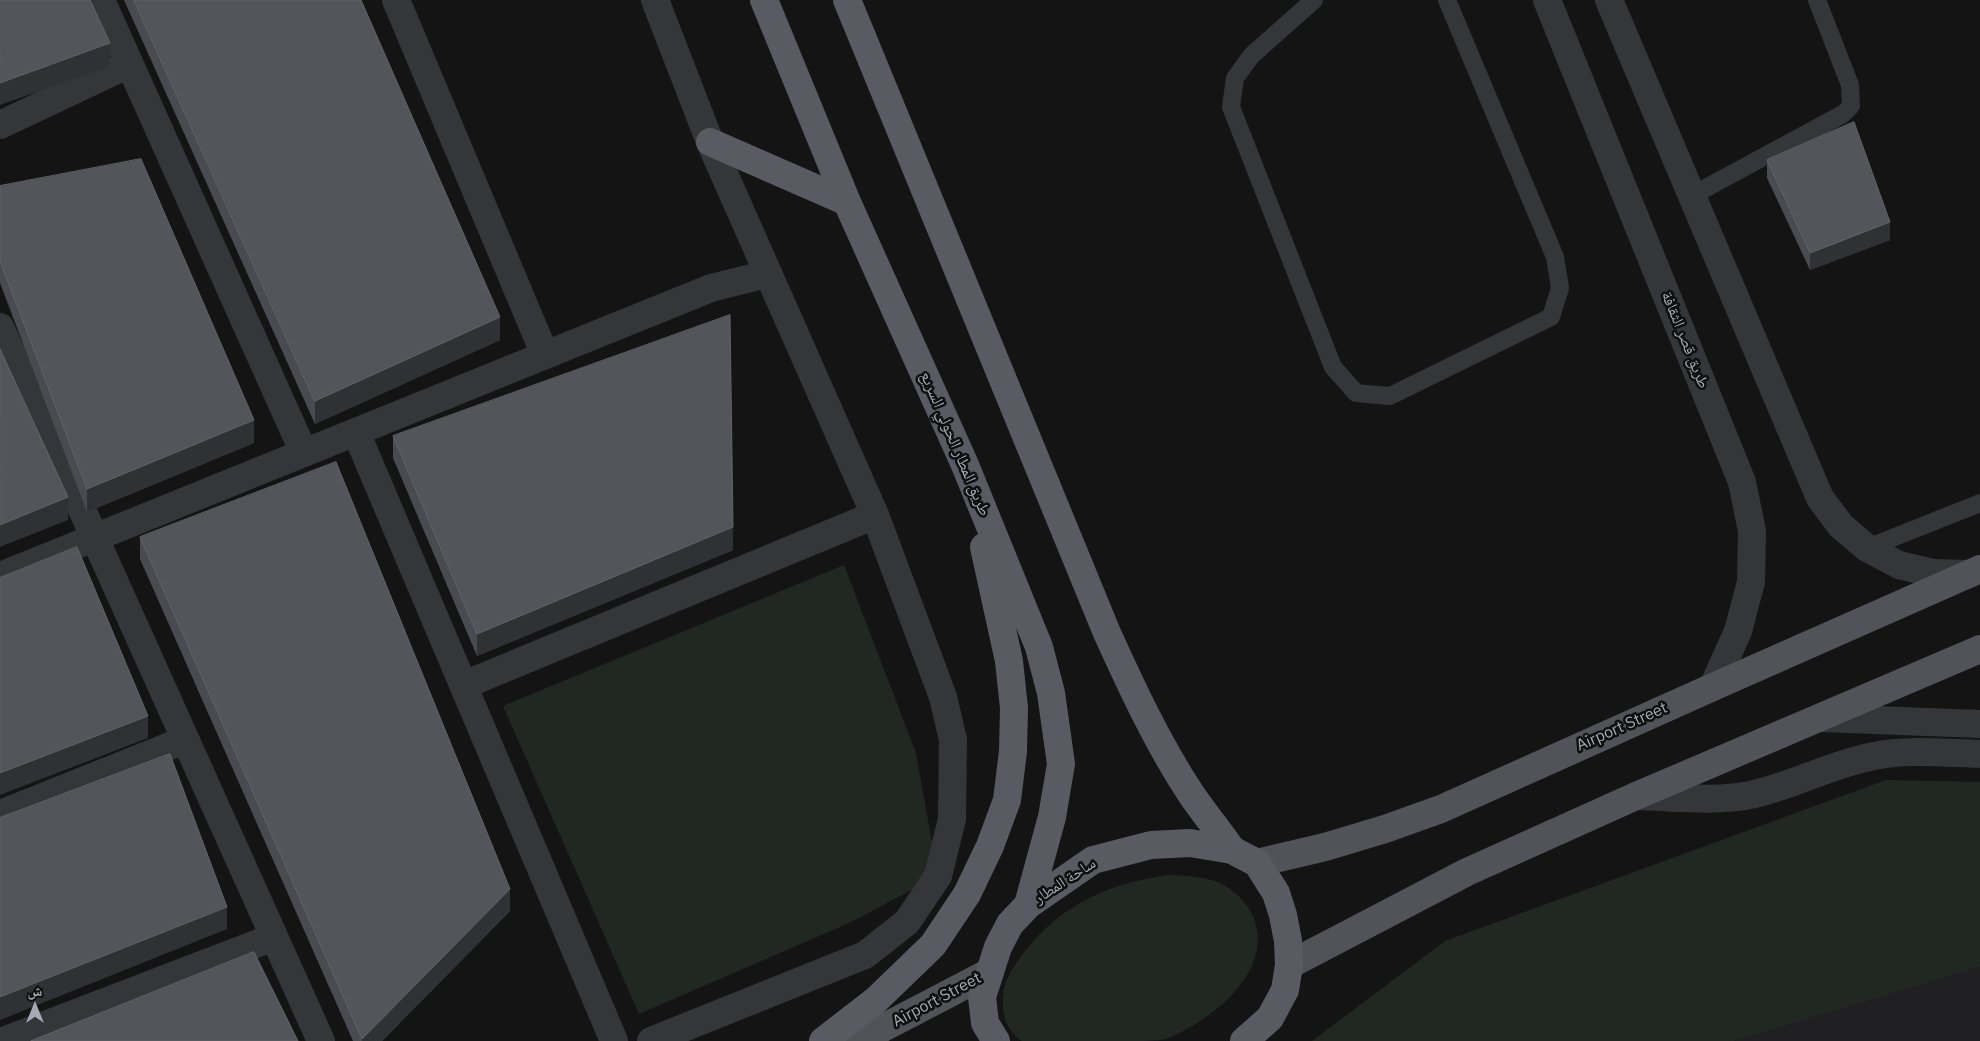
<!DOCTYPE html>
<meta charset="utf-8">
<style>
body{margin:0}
#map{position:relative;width:1980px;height:1041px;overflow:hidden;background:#141415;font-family:"IBM Plex Sans","Noto Naskh Arabic",sans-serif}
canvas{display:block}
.north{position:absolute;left:10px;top:981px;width:50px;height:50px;-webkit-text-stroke:4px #0f0f10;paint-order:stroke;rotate:0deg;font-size:14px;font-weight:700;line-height:20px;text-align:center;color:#a7aab4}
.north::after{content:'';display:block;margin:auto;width:18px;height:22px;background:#a7aab4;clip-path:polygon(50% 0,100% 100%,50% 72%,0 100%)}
</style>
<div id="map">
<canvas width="1980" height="1041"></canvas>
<div class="north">ش</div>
</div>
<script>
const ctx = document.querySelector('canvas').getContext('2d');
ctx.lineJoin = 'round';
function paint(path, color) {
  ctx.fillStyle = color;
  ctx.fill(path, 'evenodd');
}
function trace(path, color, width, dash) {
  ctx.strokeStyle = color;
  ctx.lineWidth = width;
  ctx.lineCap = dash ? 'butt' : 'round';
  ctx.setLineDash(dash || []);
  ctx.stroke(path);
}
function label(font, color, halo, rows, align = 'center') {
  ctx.font = font + ' "IBM Plex Sans","Noto Naskh Arabic",sans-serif';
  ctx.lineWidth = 5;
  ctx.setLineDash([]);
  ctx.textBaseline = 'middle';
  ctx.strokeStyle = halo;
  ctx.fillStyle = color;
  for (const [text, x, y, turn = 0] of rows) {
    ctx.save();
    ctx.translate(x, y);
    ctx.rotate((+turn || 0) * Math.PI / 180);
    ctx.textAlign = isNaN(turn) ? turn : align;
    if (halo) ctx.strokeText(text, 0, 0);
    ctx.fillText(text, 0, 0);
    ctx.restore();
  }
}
paint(new Path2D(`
 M1980 967V1041H1734L1770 1030Z`), '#202022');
paint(new Path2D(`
 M844 565 916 753 938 876 849 923 639 1014 503 706Z
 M1886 780 1980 782V967L1734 1041H1312L1445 941Z
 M1168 875C1185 876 1201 876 1217 882 1233 888 1248 903 1254 919 1274 972 1210 1022 1166 1039 1156 1041 1140 1041 1129 1041 1093 1041 1058 1041 1022 1041 1007 1031 1002 1016 1003 999 1003 980 1014 966 1025 951 1062 904 1110 883 1168 875Z`), '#212822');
trace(new Path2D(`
 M1314 0 1252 55 1235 78 1231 107 1333 367 1356 393 1390 396 1551 317 1560 288 1555 257 1447 0
 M1691 196 1843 114 1851 106 1850 85 1817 0
 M1867 548 1980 503`), '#35363a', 18);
trace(new Path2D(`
 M101 0 304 453
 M396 0 545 355
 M0 125 129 64
 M0 327 321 1041
 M356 432 614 1041
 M0 576 711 288 767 274
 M464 685 875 515
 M1822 718 1980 724
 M1636 796C1674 797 1714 802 1750 795 1793 786 1831 764 1874 756 1908 749 1945 753 1980 754
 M0 814 185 740
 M3 1041 274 937`), '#35363a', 28);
trace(new Path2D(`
 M1547 0 1742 482 1752 531 1751 582 1738 631 1713 687
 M1609 0 1820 498 1841 526 1867 548 1899 565 1933 573 1969 574
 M651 1041 865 955 907 922 938 876 952 819 953 740 943 697 875 515 710 142 655 0`), '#35363a', 28);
trace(new Path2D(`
 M1257 863 1325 847 1385 829 1441 809 1713 687 1980 569
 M1289 965 1467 872 1636 796 1980 649
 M858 1041 990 972`), '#525359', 28);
trace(new Path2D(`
 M764 0 847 202 965 465 1039 647 1051 693 1061 764 1052 817 1028 905
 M847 0 1107 633C1132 688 1158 744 1191 794 1204 813 1219 831 1232 850
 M710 142 847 202
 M823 1041 876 1000 933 945 967 894 990 846 1007 800 1013 751 1014 708 1009 661 984 547
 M996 1041 985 1023 982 997 998 947 1010 924 1028 905 1093 860 1151 845 1190 843 1232 850 1257 863 1276 893 1283 915 1288 941 1289 965 1285 990 1270 1018 1244 1041`), '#5a5b62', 28);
paint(new Path2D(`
 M124 0H361L500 340 315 424Z
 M1767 160 1890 240 1810 270 1767 178Z
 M0 186 254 443 87 512 0 283Z
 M393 436 733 550 477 656 393 458Z
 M140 537 510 911 382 1041H353L140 559Z`), '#4a4b50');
paint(new Path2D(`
 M110 43V66L0 105V83Z
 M1890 222V240L1810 270V253Z
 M500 317V340L315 424V401Z
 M254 420V443L87 512V489Z
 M68 497V520L0 547V525Z
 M733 527V550L477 656V634Z
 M148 716V738L0 795V773Z
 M510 889V911L382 1041H362V1039Z
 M227 907V929L0 1020V997Z`), '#303134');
const building = new Path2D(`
 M0 0H90L110 43 0 83Z
 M134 0H361L500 317 315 401Z
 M1854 122 1890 222 1810 253 1767 160Z
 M141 159 254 420 87 489 0 261V186Z
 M730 315 733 527 477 634 393 436Z
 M0 349 68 497 0 525Z
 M336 462 510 889 362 1039 140 537Z
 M77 547 148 716 0 773V578Z
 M170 754 227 907 0 997V818Z
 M254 952 298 1041H31Z`);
paint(building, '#54555a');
trace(building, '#616368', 1);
label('16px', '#a7aab4', '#0f0f10', [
 ["طريق قصر الثقافة",1685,340,68],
 ["طريق المطار الحولي السريع",955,444,67],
 ["Airport Street",1622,727,-24],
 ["ساحة المطار",1065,881,-33],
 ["Airport Street",937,1000,-28]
]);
</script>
